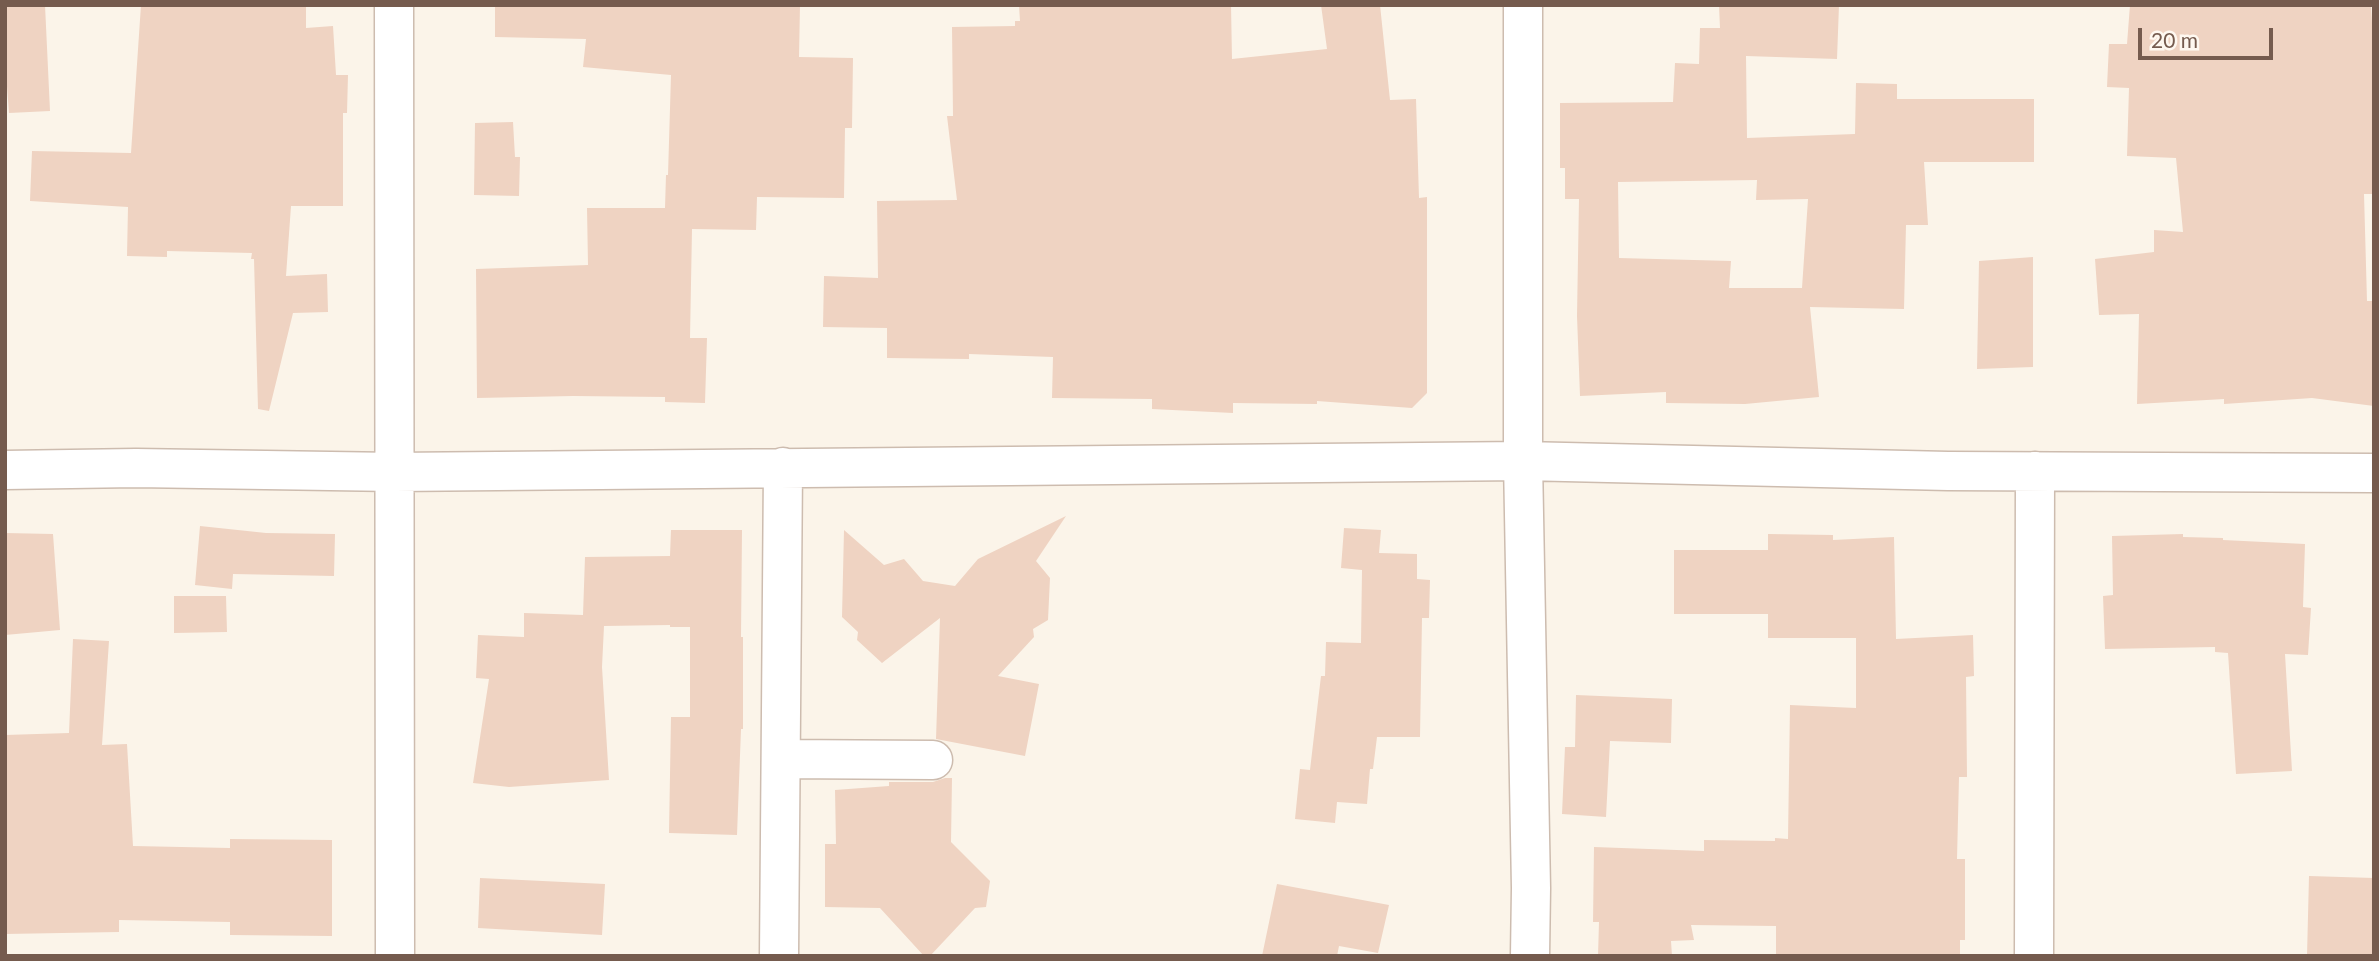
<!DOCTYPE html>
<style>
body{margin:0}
#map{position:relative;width:2379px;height:961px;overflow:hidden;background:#fbf4e9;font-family:Lato,sans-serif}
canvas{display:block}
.frame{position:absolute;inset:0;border:7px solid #755b4e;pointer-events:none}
.scale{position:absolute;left:2138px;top:28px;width:135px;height:32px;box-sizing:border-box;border:4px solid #755b4e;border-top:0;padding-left:9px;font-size:21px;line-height:24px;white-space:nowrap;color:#755b4e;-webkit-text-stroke:5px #fef8f0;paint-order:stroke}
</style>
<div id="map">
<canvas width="2379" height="961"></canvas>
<div class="frame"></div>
<div class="scale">20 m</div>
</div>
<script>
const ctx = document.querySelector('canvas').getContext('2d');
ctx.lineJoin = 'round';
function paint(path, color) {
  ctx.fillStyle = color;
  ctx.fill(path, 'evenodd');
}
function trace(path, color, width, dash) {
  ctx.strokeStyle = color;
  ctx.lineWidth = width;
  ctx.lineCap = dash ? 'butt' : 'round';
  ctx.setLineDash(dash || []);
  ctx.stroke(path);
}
paint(new Path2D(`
 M5 5H45L50 111 9 113 5 60Z
 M141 5H306V28L333 26 336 75H348L347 113H343V206H291L286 276 327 274 328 312 293 313 269 411 258 409 254 259H251L252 253 167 251V257L127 256 128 207 30 201 32 151 131 153Z
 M495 5H800L799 57 853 58 852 128H845L844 198 757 197 756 230 692 229 690 338H707L705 403 665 402V397L573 396 477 398 476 269 588 265 587 208H665L666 175H668L671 75 583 67 586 39 495 37Z
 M1019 5H1231L1232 59 1327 49 1321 5H1380L1390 100 1416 99 1419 198 1427 197V393L1412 408 1317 401V404L1233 403V413L1152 409V399L1052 398 1053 357 969 354V359L887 358V328L823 327 824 276 878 278 877 201 957 200 947 116H953L952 27 1015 26V21H1020Z
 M1719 5H1839L1837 59 1746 56 1747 138 1855 134 1856 83 1897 84V99H2034V162H1924L1928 225H1906L1904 309 1810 307 1819 397 1745 404 1666 403V392L1580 396 1577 316 1579 199H1565V168H1560V103L1673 102 1675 63 1699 64 1700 28H1720ZM1757 180 1756 200 1808 199 1802 288H1729L1731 261 1619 258 1618 182Z
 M2130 5H2371L2374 57V194H2364L2367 301H2374V406L2312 398 2224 404V399L2137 404 2139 314 2099 315 2095 259 2154 252V230L2183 232 2176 158 2127 156 2129 88 2107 87 2109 44H2127Z
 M513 122 515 157H520L519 196 474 195 475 123Z
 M2033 257V367L1977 369 1979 261Z
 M1066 516 1036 561 1050 578 1048 620 1033 629 1034 637 998 676 1039 684 1025 756 936 739 940 618 882 663 857 640 858 632 842 617 844 530 884 565 904 559 923 581 955 586 978 559Z
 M200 526 266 533 335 534 334 576 233 574 232 589 195 585Z
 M1344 528 1381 530 1379 553 1417 554V579L1430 580 1429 618H1422L1420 737H1377L1373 769H1370L1367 804 1337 802 1335 823 1295 819 1300 769 1310 770 1321 676H1325L1326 642 1361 643 1362 570 1341 568Z
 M671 530H742L741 637H743V729H741L737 835 669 833 671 717H690V627H670V625L604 626 602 667 609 780 509 787 473 783 489 679 476 678 478 635 524 637V613L583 615 585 557 670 556Z
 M5 533 53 534 60 630 5 635Z
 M1768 534 1833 535V540L1894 537 1896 639 1973 635 1974 676 1966 677 1967 777H1959L1957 859H1965V940H1960V956H1776V926L1691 925 1694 940 1671 941 1672 956H1598L1599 922H1593L1594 847 1704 851V840L1775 841V838L1788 839 1790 705 1856 708V638H1768V614H1674V550H1768Z
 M2183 534V537L2223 538V540L2305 544 2303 607 2311 608 2308 655 2285 654 2292 771 2236 774 2228 653 2215 652V647L2105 649 2103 596 2113 595 2112 536Z
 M174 596H226L227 632 174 633Z
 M73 639 109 641 102 745 127 744 133 846 230 848V839L332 840V936L230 935V922L119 920V932L5 934V735L69 733Z
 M1576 695 1672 699 1671 743 1610 741 1606 817 1562 814 1565 747H1575Z
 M945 778H952L951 842 990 881 986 907 975 908 930 956H924L880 908 825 907V844H836L835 790 889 786V782H933Z
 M2309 876 2374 878V956H2307Z
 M480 878 605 884 602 935 478 928Z
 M1277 884 1389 905 1378 953 1339 946 1337 956H1262Z`), '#efd3c2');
const minor = new Path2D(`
 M394 5 395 956
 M1523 5V461L1531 888 1530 956
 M5 470 136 468 395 472 1523 461 1948 471 2374 473
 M782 759 933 760
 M779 956 783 467
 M2034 956 2035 471`);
trace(minor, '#cdbcaf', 41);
trace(minor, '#fff', 38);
</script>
